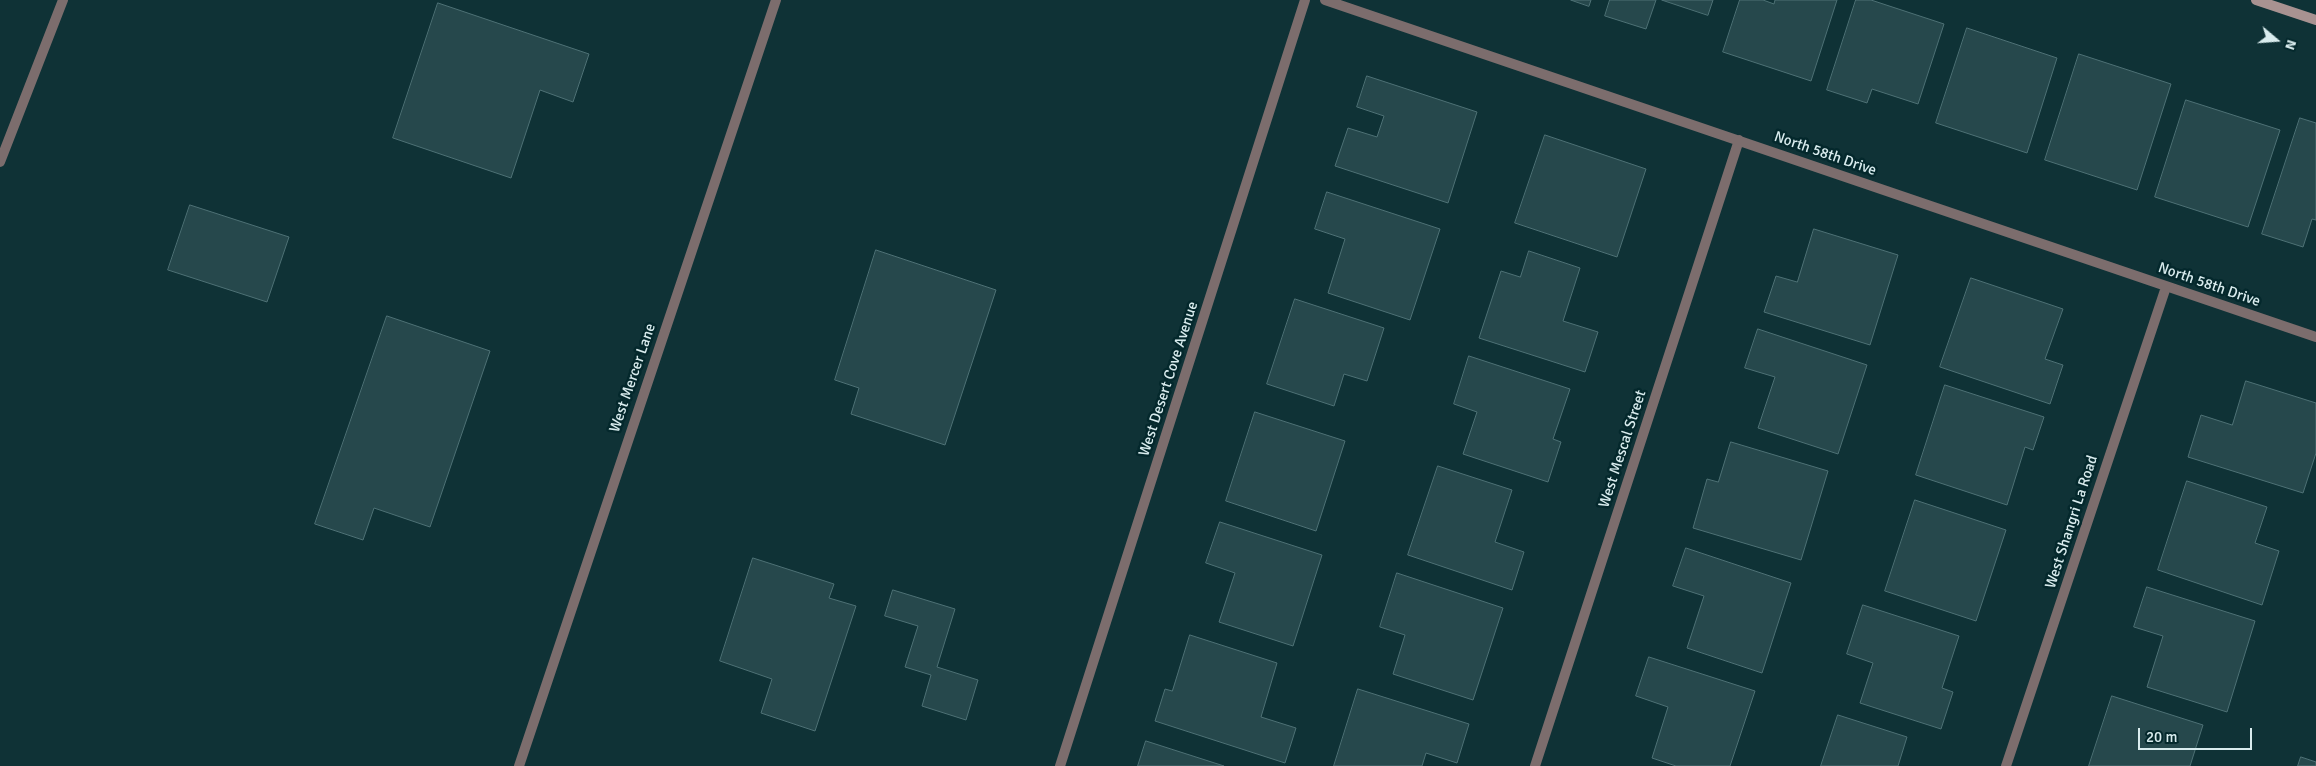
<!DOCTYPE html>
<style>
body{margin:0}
#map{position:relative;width:2316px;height:766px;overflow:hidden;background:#0f3236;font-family:Signika,sans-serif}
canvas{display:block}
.north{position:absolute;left:2251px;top:15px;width:50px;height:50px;-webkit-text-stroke:4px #04282c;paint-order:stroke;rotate:108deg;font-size:14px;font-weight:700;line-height:20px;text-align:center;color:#d9ecee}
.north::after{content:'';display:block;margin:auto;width:18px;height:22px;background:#d9ecee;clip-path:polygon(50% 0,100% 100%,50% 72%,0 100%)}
.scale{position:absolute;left:2138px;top:728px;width:114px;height:22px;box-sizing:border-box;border:2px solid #d9ecee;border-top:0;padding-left:6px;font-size:15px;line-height:18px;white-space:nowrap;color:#d9ecee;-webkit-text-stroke:4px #04282c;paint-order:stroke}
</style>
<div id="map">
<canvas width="2316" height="766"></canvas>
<div class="north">N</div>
<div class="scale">20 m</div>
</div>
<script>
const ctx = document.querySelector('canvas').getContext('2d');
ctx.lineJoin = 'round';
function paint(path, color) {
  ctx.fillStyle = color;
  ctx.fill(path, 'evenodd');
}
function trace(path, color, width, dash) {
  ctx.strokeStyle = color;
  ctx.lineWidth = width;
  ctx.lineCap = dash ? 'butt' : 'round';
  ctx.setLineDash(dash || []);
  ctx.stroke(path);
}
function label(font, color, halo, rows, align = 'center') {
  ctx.font = font + ' Signika,sans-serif';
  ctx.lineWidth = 5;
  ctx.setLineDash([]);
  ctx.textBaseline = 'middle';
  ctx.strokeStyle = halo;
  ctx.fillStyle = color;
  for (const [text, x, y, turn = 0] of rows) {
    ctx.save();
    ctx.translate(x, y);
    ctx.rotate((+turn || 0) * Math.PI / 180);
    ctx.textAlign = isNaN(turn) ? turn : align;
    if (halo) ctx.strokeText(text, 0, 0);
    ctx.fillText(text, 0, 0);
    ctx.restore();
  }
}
const building = new Path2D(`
 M1571 0H1591L1589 6Z
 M1610 0H1656L1646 29 1605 16Z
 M1662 0H1713L1708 15Z
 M1740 0H1763L1774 4 1775 0H1837L1811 81 1723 52Z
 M1856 0H1871L1944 24 1918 104 1872 89 1867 103 1827 90Z
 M438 3 589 54 573 102 540 90 511 178 393 138Z
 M1967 28 2057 58 2027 153 1936 123Z
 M2079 54 2171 84 2137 190 2045 160Z
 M1367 76 1477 112 1448 203 1335 166 1348 128 1377 137 1384 116 1357 107Z
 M2186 100 2280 130 2248 227 2155 197Z
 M2300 118 2316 123V220L2312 219 2303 247 2262 234Z
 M1545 135 1646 169 1617 257 1515 223Z
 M1327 192 1440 229 1410 320 1328 293 1345 239 1315 229Z
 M190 205 289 237 267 302 168 270Z
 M1814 229 1898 255 1870 345 1764 312 1776 276 1797 282Z
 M876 250 996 290 945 445 851 414 859 388 835 380Z
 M1529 251 1580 268 1563 321 1598 332 1585 372 1479 338 1501 271 1520 277Z
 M1971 278 2063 309 2045 359 2063 365 2050 404 1940 367Z
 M1295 299 1384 328 1367 381 1344 374 1334 406 1267 384Z
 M387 316 490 351 430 527 374 508 363 540 315 524Z
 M1758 329 1867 365 1838 454 1758 428 1775 377 1745 368Z
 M1469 356 1570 389 1553 439 1561 442 1548 482 1463 454 1477 412 1454 404Z
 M2246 381 2316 403V453L2303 493 2188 457 2201 415 2232 425Z
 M1945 385 2044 417 2033 450 2025 447 2007 505 1916 475Z
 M1255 412 1345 441 1316 531 1226 501Z
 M1731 442 1828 471 1801 560 1693 528 1707 479 1718 482Z
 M1438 466 1512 490 1495 542 1524 552 1512 590 1408 555Z
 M2187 481 2267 507 2255 543 2279 551 2262 605 2158 570Z
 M1915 500 2006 530 1976 621 1885 591Z
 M1220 522 1322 555 1293 646 1219 622 1235 573 1206 563Z
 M1686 548 1791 583 1762 673 1687 648 1704 596 1673 586Z
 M753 558 834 584 829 598 856 606 815 731 761 713 772 679 720 661Z
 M1397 573 1503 608 1473 700 1393 674 1405 635 1380 627Z
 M2147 587 2255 621 2227 712 2147 687 2163 636 2134 627Z
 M893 590 955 609 937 667 978 680 966 720 922 706 931 675 905 667 918 626 885 616Z
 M1863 605 1959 636 1942 688 1953 692 1941 729 1860 703 1873 663 1847 654Z
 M1190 635 1277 663 1261 717 1296 728 1285 763 1155 721 1165 689 1172 691Z
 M1649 657 1755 691 1730 766H1676L1652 758 1668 707 1636 696Z
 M1358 689 1469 724 1457 763 1426 753 1422 766H1334Z
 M2112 696 2203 725 2190 766H2089Z
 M1838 715 1907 737 1898 766H1821Z
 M1146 741 1224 766H1138Z
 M2301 757 2316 762V766H2298Z`);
paint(building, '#26484c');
trace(building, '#4e7175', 1);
trace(new Path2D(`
 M0 162 63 0`), '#7c6d6d', 10);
trace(new Path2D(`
 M1325 0 2316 337
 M519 766 776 0
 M1060 766 1305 0
 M1535 766 1739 140
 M2006 766 2166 287`), '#7c6d6d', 10);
trace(new Path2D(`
 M2256 0 2316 20`), '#a89291', 10);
label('15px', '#d9ecee', '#04282c', [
 ["North 58th Drive",1825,154,19],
 ["North 58th Drive",2209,285,19],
 ["West Mercer Lane",633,378,-71],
 ["West Desert Cove Avenue",1169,379,-72],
 ["West Mescal Street",1623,449,-72],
 ["West Shangri La Road",2072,522,-72]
]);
</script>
